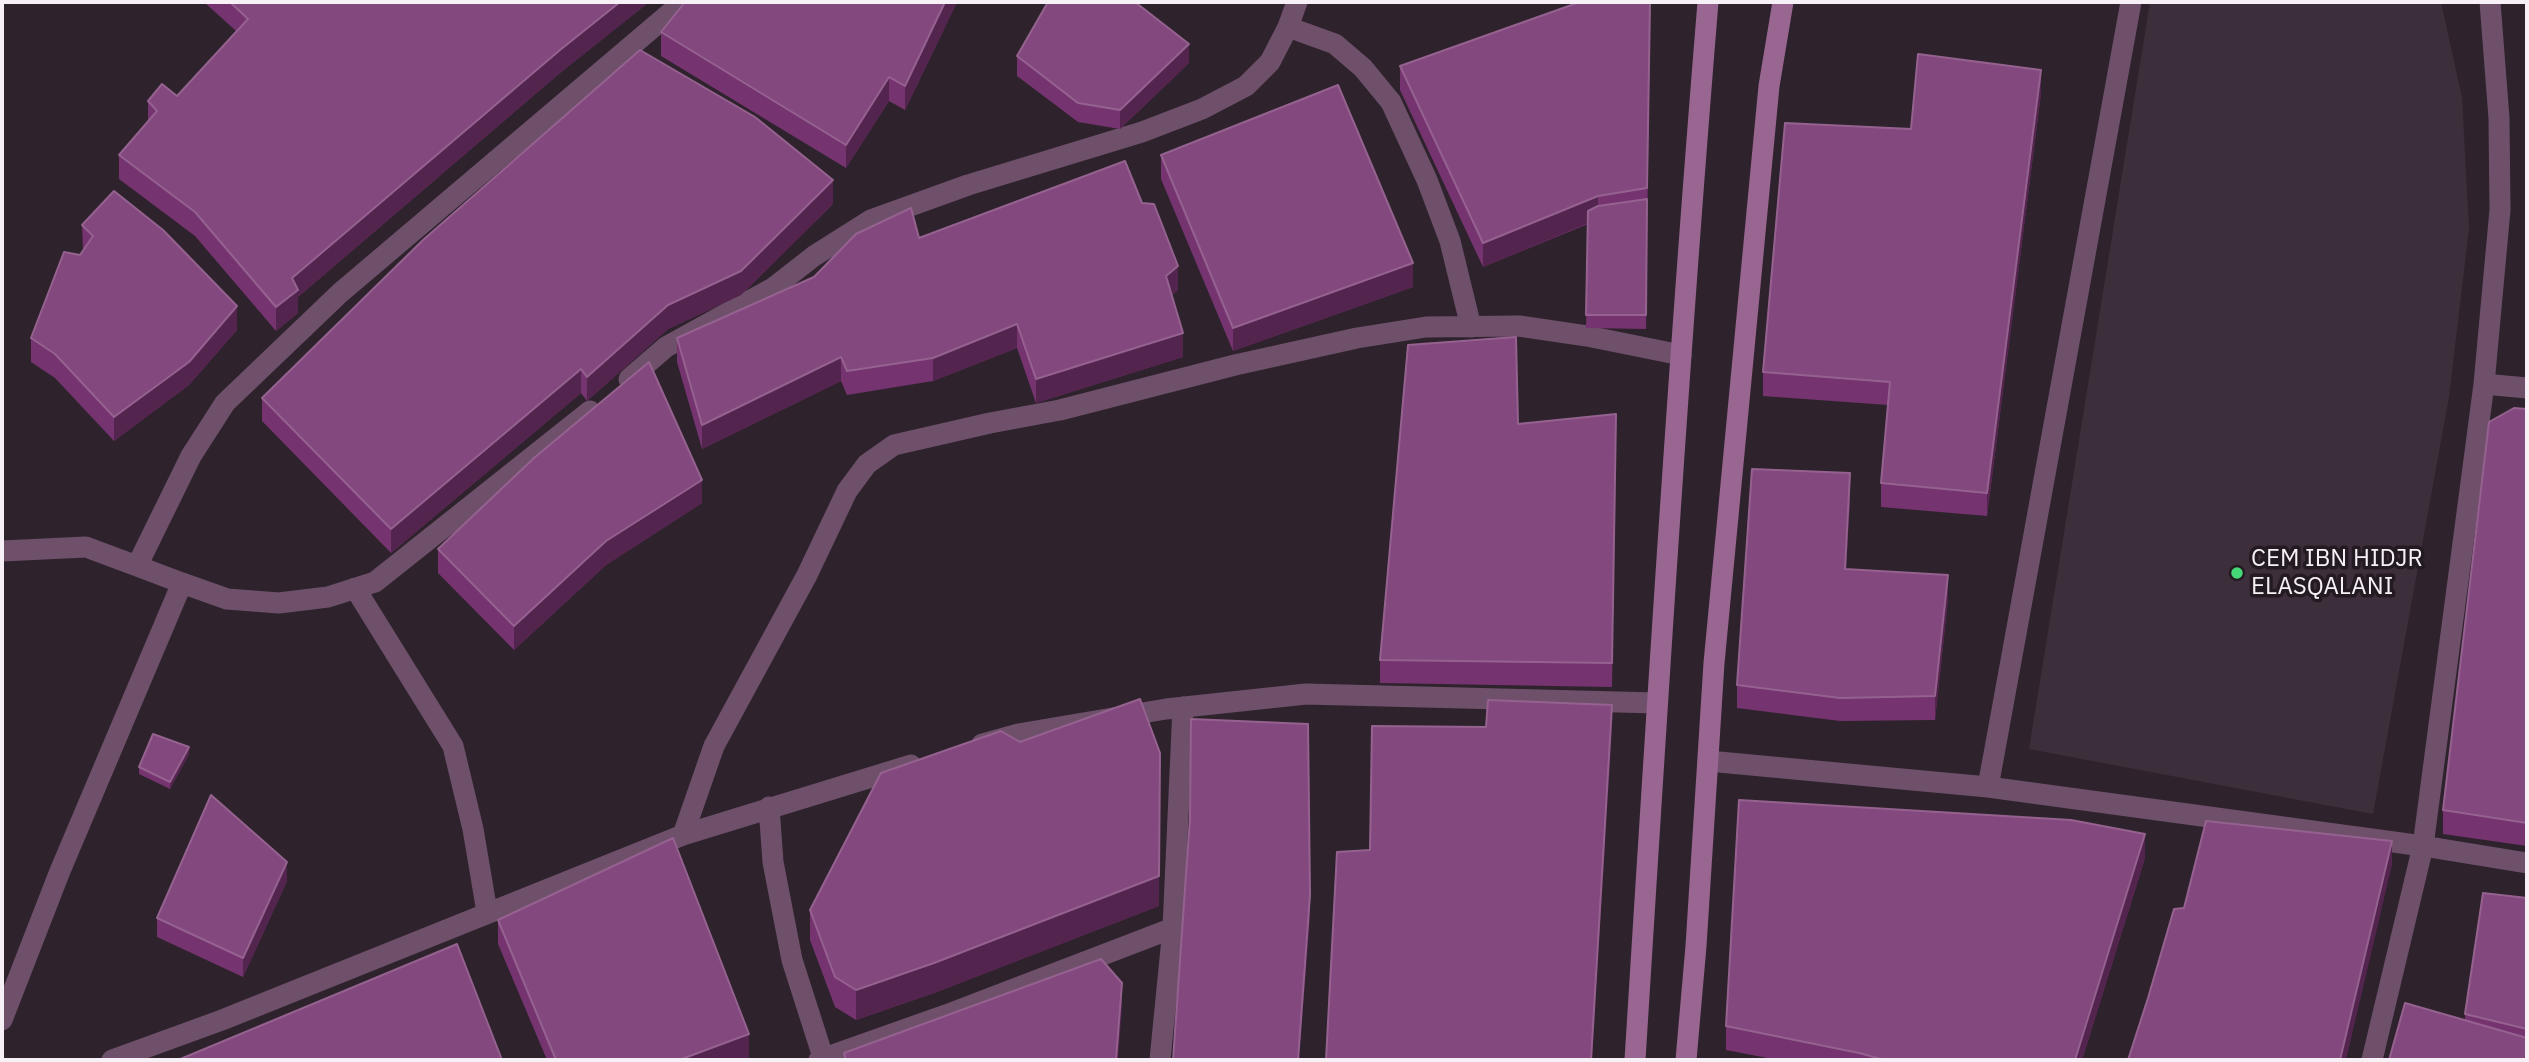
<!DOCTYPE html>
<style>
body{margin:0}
#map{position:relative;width:2529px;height:1062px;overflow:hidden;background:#2e232c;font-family:"IBM Plex Sans",sans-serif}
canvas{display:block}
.frame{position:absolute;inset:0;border:4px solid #f7f0f6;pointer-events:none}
</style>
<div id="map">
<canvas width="2529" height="1062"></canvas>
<div class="frame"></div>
</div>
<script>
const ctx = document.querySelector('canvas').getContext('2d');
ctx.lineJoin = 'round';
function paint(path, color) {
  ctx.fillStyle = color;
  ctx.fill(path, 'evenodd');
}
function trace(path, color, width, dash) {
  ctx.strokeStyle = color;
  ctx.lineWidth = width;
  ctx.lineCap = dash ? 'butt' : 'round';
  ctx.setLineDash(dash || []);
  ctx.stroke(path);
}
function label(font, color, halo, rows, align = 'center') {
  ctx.font = font + ' "IBM Plex Sans",sans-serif';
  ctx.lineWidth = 7;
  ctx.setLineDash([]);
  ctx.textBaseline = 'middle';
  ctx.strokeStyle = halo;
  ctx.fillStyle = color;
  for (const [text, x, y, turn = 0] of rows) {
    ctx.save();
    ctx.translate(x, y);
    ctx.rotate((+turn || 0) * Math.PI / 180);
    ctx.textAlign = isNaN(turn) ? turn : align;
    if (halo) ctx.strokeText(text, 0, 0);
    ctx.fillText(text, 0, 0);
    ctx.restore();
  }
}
paint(new Path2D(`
 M2150 2H2441L2462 98 2469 228 2449 397 2373 814 2029 749Z`), '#3d2e3b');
trace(new Path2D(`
 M1288 27 1335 44 1363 68 1391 102 1427 180 1450 241 1471 327
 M629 379 666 347 773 288 814 256 871 220 968 185 1142 132 1202 109 1246 86 1270 62 1288 27 1297 2
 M2484 384 2527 388
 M2 551 86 547 137 566
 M182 583 137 566 191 456 225 403 340 293 683 2
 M355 588 453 746 473 829 487 912
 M982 744 1018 734 1166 709 1306 694 1657 703
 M1708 761 1988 787 2423 846 2484 384 2500 210 2499 118 2490 2
 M1988 787 2131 2
 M769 807 773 862 792 960 824 1060
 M683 835 714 746 807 575 847 491 867 464 894 445 990 423 1060 410 1235 365 1357 338 1426 327 1519 326 1587 336 1681 355
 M2 1020 60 871 182 583 227 599 279 603 328 597 375 582 590 411
 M112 1060 222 1020 683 835 911 765
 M819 1060 946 1015 1173 928 1183 707
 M1160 1060 1173 928
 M2372 1060 2423 846 2527 863`), '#6f506b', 21);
trace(new Path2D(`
 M1635 1060C1657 707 1679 354 1708 2
 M1686 1060 1696 946 1714 663 1769 86 1783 2`), '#986691', 21);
paint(new Path2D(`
 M204 2H649L560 73 298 297V313L276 331 195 236 119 179V155L148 122V101L177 96 236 31Z
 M957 2 905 110 889 101 846 168 661 56V32Z
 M1650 2 1646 329 1586 328 1588 224 1483 267 1400 90V66Z
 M1017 56 1189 63 1120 129 1078 122 1017 76Z
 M2041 93 1987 516 1881 507V483L1888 405 1763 396V372L1911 129Z
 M1161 155 1413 287 1233 351 1161 179Z
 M833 204 741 295 668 329 587 401 581 393 391 553 262 421V398Z
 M82 225 237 330 189 385 114 441 55 378 31 362V338L83 250Z
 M919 238 1178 290 1172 295 1183 357 1036 403 1017 348 933 381 847 395 841 381 702 449 677 362V338Z
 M2527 409V846L2443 834V810Z
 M1616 414 1612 687 1380 683V660L1518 424Z
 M1850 497 1846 569 1948 599 1935 720 1840 721 1737 708V685Z
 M702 503 606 565 514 650 438 573V549Z
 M189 754 170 789 139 774V767Z
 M2145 858 2082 1060H1778L1726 1050V1026Z
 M287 881 243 977 157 937V918Z
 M2527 898V1060L2465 1020V1014Z
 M1159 906 934 993 856 1020 835 1007 810 940V910Z
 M498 920 749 1057 741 1060H547L498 944Z`), '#75336f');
paint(new Path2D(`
 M620 2H649L560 73 298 297V313L276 331V307L292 278 560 50Z
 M945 2H957L905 110V86Z
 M1189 44V63L1120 129V110Z
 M2041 70V93L1987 516V493Z
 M889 77V101L846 168V145Z
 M833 180V204L741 295 668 329 587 401V377L668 305Z
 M1598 196V219L1483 267V243Z
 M1413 263V287L1233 351V328Z
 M1178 266V290L1166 300V276Z
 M237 306V330L189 385 114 441V417Z
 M1017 324V348L933 381V358Z
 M1183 333V357L1036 403V379Z
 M841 357V381L702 449V425Z
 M581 369V393L391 553V529Z
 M1850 473V497L1845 592V569Z
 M702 480V503L606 565 514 650V626L606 541Z
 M1948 575V599L1935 720V696Z
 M1612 705V729L1592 1060H1591Z
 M189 747V754L170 789V782Z
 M1160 753 1159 906 934 993 856 1020V990Z
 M2145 834V858L2082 1060H2075Z
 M2392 841V865L2346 1060H2340Z
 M287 862V881L243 977V958Z
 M1310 895V919L1299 1060H1298Z
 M1122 983V1007L1118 1060H1116Z
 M749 1034V1057L741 1060H679Z`), '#53244e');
const building = new Path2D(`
 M230 2H620L560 50 292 278 298 290 276 307 195 212 119 155 157 111 148 101 162 84 177 96 248 19Z
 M685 2H945L905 86 889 77 846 145 661 32Z
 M1048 2H1135L1189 44 1120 110 1078 103 1017 56Z
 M1580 2H1650L1647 188 1598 196 1483 243 1400 66Z
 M640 50 755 117 833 180 741 271 668 305 587 377 581 369 391 529 262 398 423 240Z
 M1918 54 2041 70 1987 493 1881 483 1890 382 1763 372 1785 123 1911 129Z
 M1338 85 1413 263 1233 328 1161 155Z
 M1125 161 1142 203 1154 204 1178 266 1166 276 1183 333 1036 379 1017 324 933 358 847 371 841 357 702 425 677 338 814 277 856 234 911 208 919 238Z
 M114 191 163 230 237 306 189 362 114 417 55 354 31 338 64 252 80 255 93 236 82 225Z
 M1647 199 1646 315H1586L1588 211 1598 206Z
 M1516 337 1518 424 1616 414 1612 663 1380 660 1408 345Z
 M649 362 702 480 606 541 514 626 438 549 534 458Z
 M2514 408 2527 409V823L2443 810 2489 422Z
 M1752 469 1850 473 1845 569 1948 575 1935 696 1840 698 1737 685Z
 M1140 699 1160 753 1159 876 934 963 856 990 835 977 810 910 881 773 1001 731 1020 742Z
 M1488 700 1612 705 1591 1060H1326L1337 852 1370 850 1372 726 1486 727Z
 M1191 719 1308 724 1310 895 1298 1060H1173L1190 818Z
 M153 734 189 747 170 782 139 767Z
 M211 795 287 862 243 958 157 918Z
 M1739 800 2071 820 2145 834 2075 1060H1885L1859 1053 1726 1026Z
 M2206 821 2392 841 2340 1060H2128L2148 998 2174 909 2184 908Z
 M673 838 749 1034 679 1060H556L498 920Z
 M2483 893 2527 898V1029L2465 1014Z
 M457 944 502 1060H178Z
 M1101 959 1122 983 1116 1060H846L844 1053Z
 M2405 1003 2527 1038V1060H2389Z`);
paint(building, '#83487e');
trace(building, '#956290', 2);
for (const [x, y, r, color] of [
 [2237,573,7,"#46d779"]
]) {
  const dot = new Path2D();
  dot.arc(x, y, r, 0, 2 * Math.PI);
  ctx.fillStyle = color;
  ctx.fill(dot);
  trace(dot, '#241a22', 2.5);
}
label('24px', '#f7f0f6', '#241a22', [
 ["CEM IBN HIDJR",2251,559],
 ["ELASQALANI",2251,587]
], 'left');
</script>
